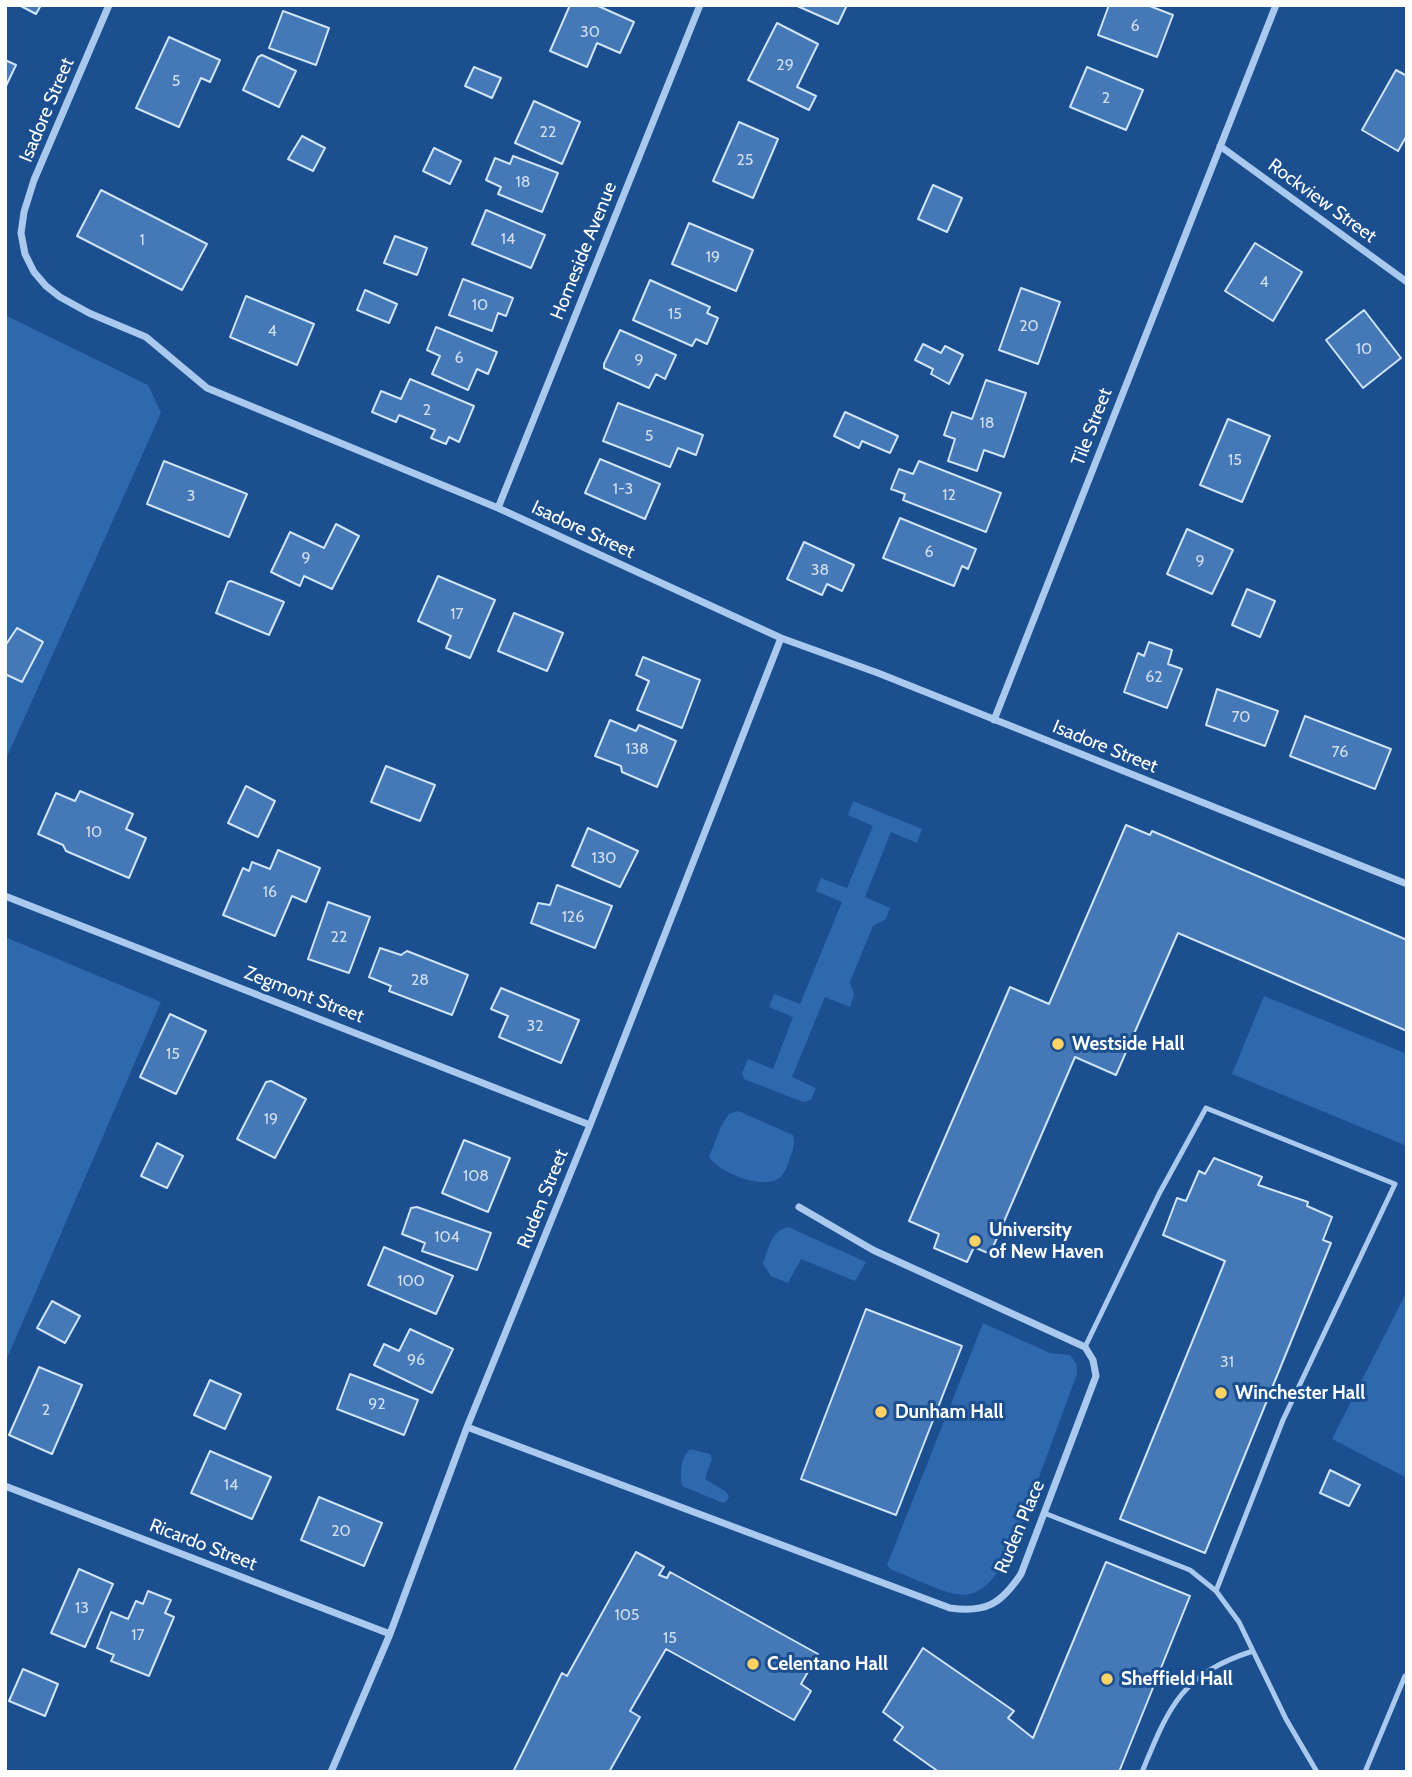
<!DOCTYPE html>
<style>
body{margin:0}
#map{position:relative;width:1412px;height:1777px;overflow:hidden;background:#1b4f8f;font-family:Cabin,sans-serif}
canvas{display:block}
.frame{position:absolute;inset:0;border:7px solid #fff;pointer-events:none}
</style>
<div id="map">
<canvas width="1412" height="1777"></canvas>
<div class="frame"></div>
</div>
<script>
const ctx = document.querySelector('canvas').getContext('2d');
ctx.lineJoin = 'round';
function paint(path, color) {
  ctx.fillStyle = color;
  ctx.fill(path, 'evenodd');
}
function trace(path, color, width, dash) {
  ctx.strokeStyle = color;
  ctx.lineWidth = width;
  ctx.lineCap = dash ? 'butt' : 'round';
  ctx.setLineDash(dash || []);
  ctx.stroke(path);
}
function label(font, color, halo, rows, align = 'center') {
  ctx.font = font + ' Cabin,sans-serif';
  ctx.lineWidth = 6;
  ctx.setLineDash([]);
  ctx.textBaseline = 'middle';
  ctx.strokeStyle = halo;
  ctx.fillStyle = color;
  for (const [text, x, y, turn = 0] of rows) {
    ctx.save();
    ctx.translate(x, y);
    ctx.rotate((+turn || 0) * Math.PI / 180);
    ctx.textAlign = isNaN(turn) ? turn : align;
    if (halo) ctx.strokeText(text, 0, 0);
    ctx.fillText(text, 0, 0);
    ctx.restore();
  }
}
paint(new Path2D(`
 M5 315 148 385 161 413 5 761Z
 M853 801 922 829 917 843 891 832 865 897 890 908 886 919 873 926 850 982 854 995 850 1007 825 997 792 1077 816 1088 811 1100 803 1102 744 1079 742 1073 748 1059 773 1069 793 1017 769 1007 774 994 800 1004 842 902 816 891 821 878 847 888 873 826 848 815Z
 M5 937 161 1002 5 1363Z
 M1264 996 1407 1054V1146L1232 1074Z
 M738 1111 793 1135C795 1144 794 1148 790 1157 787 1166 785 1176 776 1180 759 1188 718 1172 709 1157L721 1126 729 1114Z
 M788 1227 866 1262 855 1281 801 1259 788 1283 771 1276 763 1264C768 1249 771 1231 788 1227Z
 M1407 1291V1478L1332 1439Z
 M983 1323 1050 1353 1070 1355 1076 1363 1077 1374 1014 1545C975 1620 956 1594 892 1570L887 1565Z
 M690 1449 710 1454 712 1458 705 1479 725 1491 729 1496 727 1501 723 1503 682 1486C680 1473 680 1458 690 1449Z`), '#2e69ad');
const building = new Path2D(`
 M19 5H41L36 14Z
 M570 5H596L634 22 620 53 597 43 587 67 550 51Z
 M795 5H847L838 24Z
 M1109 5H1147L1173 15 1157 57 1098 35Z
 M283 11 329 28 316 65 269 48Z
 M777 23 818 44 797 87 816 96 809 110 748 80Z
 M169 37 220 60 210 82 201 78 179 127 136 108Z
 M262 55 296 71 279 107 243 90 258 57Z
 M5 60 16 65 5 88Z
 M474 67 501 78 492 98 465 86Z
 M1087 67 1143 90 1126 130 1070 107Z
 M1396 70 1407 76V135L1398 151 1362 130Z
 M534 101 580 122 562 164 515 143Z
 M739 122 778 139 753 198 713 181Z
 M302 136 325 148 313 171 288 159Z
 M434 148 461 161 450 184 423 171Z
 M513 156 558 173 542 212 498 194 501 187 486 180 495 158 510 164Z
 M933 185 962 198 947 232 918 219Z
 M101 190 207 244 182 290 77 236Z
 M486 210 545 235 531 268 472 244Z
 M689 223 753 250 736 291 672 264Z
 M395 236 427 248 417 275 384 263Z
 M1255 243 1302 272 1273 321 1225 291Z
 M463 279 513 298 506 316 498 313 492 331 449 315Z
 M650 280 710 307 707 313 718 318 707 344 696 339 692 346 633 320Z
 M1021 288 1060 302 1038 364 999 350Z
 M365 290 397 304 389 323 357 310Z
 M246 296 314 324 297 365 230 337Z
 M1364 310 1401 358 1363 388 1326 340Z
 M436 327 497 352 488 374 477 369 468 390 432 374 440 356 427 350Z
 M620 330 676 355 665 379 656 374 649 388 604 368V364Z
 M923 344 941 353 945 346 963 355 949 384 931 374 933 369 915 360Z
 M410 379 474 406 459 442 449 437 446 444 431 438 435 430 399 415 396 422 372 412 381 391 401 399Z
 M986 380 1026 393 1004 457 984 450 977 471 948 461 955 439 944 435 952 412 972 419Z
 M618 403 703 435 696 455 678 448 670 467 603 441Z
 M845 412 898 436 890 453 862 441 859 448 834 436Z
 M1228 419 1270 436 1242 502 1200 485Z
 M600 459 660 484 645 519 585 493Z
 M164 461 247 494 229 537 147 504Z
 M919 461 1001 493 986 532 903 500 905 494 891 489 899 469 913 474Z
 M900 518 976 549 968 569 962 566 954 586 883 558Z
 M336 524 359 536 332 589 304 576 300 586 271 572 290 532 324 548Z
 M1187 529 1233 550 1212 594 1167 574Z
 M804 542 854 565 842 591 827 584 822 595 787 579Z
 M438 576 495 600 470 658 446 648 451 636 418 621Z
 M231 581 284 602 269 635 216 613 228 582Z
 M1247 589 1275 601 1260 637 1232 625Z
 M514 613 563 633 547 671 498 651Z
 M17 628 43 642 22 682 5 674V646Z
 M1149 642 1172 650 1168 664 1182 669 1167 708 1124 692 1138 653 1144 656Z
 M643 657 700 680 682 728 637 710 649 681 636 675Z
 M1217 689 1278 711 1265 746 1206 725Z
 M1305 716 1391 749 1375 789 1290 756Z
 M610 720 636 731 639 725 676 741 657 787 622 772 621 766 595 756Z
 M386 766 435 785 420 821 371 802Z
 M246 786 275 801 258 837 228 823Z
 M80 791 133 814 126 829 146 838 129 878 66 851 63 845 38 834 56 793 75 801Z
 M1126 825 1150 835 1152 831 1407 940V1031L1178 933 1116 1075 1075 1057 990 1254 974 1247 967 1262 934 1248 939 1234 909 1221 1010 987 1049 1004Z
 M588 828 638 851 620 887 572 866Z
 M278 850 320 868 306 902 292 896 275 936 223 915 243 868 249 871 252 862 270 869Z
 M557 885 612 906 595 948 531 923 538 903 550 905Z
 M328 902 370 917 349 973 308 959Z
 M380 948 401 955 407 951 468 975 452 1015 389 991 391 986 369 977Z
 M501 988 579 1020 561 1063 499 1037 508 1016 491 1009Z
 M170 1014 206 1031 176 1094 140 1077Z
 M271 1081 306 1099 275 1158 237 1139 266 1082Z
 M464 1140 510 1158 488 1212 442 1193Z
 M157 1143 183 1156 167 1188 141 1176Z
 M1214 1158 1262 1177 1258 1185 1308 1202 1307 1206 1332 1217 1323 1240 1331 1243 1205 1553 1120 1519 1225 1261 1163 1235 1177 1198 1186 1201 1199 1171 1205 1174Z
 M417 1207 491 1233 477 1270 422 1251 425 1243 402 1234 411 1208Z
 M384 1247 453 1276 436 1314 368 1285Z
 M52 1301 80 1316 65 1343 37 1328Z
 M866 1309 962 1346 896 1515 801 1479Z
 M410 1329 453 1349 432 1393 374 1365 384 1344 399 1351Z
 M39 1367 82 1385 52 1454 9 1435Z
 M350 1374 418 1400 404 1435 337 1409Z
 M210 1380 241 1394 225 1429 194 1415Z
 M210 1451 271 1477 252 1519 191 1493Z
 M1330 1470 1360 1485 1349 1506 1320 1493Z
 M319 1497 382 1523 364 1566 301 1540Z
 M636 1552 664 1567 659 1575 667 1578 670 1572 818 1654 801 1684 811 1691 794 1720 666 1649 630 1711 640 1717 609 1772H513L562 1673 567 1676Z
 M1106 1562 1190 1596 1119 1772H939L894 1740 903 1727 883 1712 923 1648 1014 1711 1008 1718 1033 1738Z
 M79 1569 113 1584 85 1647 51 1633Z
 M148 1591 171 1600 165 1613 174 1617 149 1676 111 1661 114 1655 97 1648 111 1612 128 1619 136 1601 143 1604Z
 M23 1669 58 1684 45 1716 9 1701Z`);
paint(building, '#4478b7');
trace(building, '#cfe3fa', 2);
trace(new Path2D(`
 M1085 1347 1159 1194 1206 1108 1395 1184 1283 1420 1216 1591
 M1044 1513 1190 1570 1216 1591 1239 1622 1286 1719 1317 1772
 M1142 1772C1169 1707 1181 1674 1253 1651
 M1365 1772 1405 1676`), '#a9c9ee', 5);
trace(new Path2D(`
 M109 5 34 180 24 212 21 233 25 254 34 272 46 286 60 297 89 313 146 337 207 388 498 508 781 638 878 673 1407 884
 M1220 146 1407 282
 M498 508 700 5
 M994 720 1276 5
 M5 896 590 1125
 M467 1427 950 1608C986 1613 1001 1604 1021 1574L1096 1376 1093 1360 1085 1347 873 1250 799 1207
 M5 1486 390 1634
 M331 1772 390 1634 467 1427 590 1125 781 638`), '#a9c9ee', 7);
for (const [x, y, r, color] of [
 [1058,1044,7,"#ffd166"],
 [975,1241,7,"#ffd166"],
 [1221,1393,7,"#ffd166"],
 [881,1412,7,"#ffd166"],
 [753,1664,7,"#ffd166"],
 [1107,1679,7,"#ffd166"]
]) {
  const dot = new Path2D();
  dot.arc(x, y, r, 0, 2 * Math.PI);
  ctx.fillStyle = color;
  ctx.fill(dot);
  trace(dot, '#1b4f8f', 2.5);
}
label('16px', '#d0dded', null, [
 ["6",1135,26],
 ["30",590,32],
 ["29",785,65],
 ["5",176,81],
 ["2",1106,98],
 ["22",548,132],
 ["25",745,160],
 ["18",523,182],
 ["14",508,239],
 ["1",142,240],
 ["19",713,257],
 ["4",1264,282],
 ["10",480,305],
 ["15",675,314],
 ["20",1029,326],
 ["4",272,331],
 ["10",1364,349],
 ["6",459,358],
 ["9",639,360],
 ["2",427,410],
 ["18",987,423],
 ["5",649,436],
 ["15",1235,460],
 ["1-3",623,489],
 ["12",949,495],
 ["3",191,496],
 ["6",929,552],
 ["9",306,558],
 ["9",1200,561],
 ["38",820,570],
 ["17",457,614],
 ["62",1154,677],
 ["70",1241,717],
 ["138",637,749],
 ["76",1340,752],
 ["10",94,832],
 ["130",604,858],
 ["16",270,892],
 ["126",573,917],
 ["22",339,937],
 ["28",420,980],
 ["32",535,1026],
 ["15",173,1054],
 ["19",271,1119],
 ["108",476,1176],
 ["104",447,1237],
 ["100",411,1281],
 ["96",416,1360],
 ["31",1227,1362],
 ["92",377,1404],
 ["2",46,1410],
 ["14",231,1485],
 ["20",341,1531],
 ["13",82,1608],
 ["105",627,1615],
 ["17",138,1635],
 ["15",670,1638]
]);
label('19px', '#fff', '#1b4f8f', [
 ["Isadore Street",47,110,-67],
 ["Rockview Street",1322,201,36],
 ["Homeside Avenue",584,251,-68],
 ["Tile Street",1092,427,-69],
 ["Isadore Street",583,530,25],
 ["Isadore Street",1105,747,22],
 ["Zegmont Street",304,995,21],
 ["Ruden Street",543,1199,-68],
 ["Ruden Place",1020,1527,-67],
 ["Ricardo Street",203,1545,21]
]);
label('bold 19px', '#fff', '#1b4f8f', [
 ["Westside Hall",1072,1044],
 ["University",989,1230],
 ["of New Haven",989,1252],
 ["Winchester Hall",1235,1393],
 ["Dunham Hall",895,1412],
 ["Celentano Hall",767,1664],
 ["Sheffield Hall",1121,1679]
], 'left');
</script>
